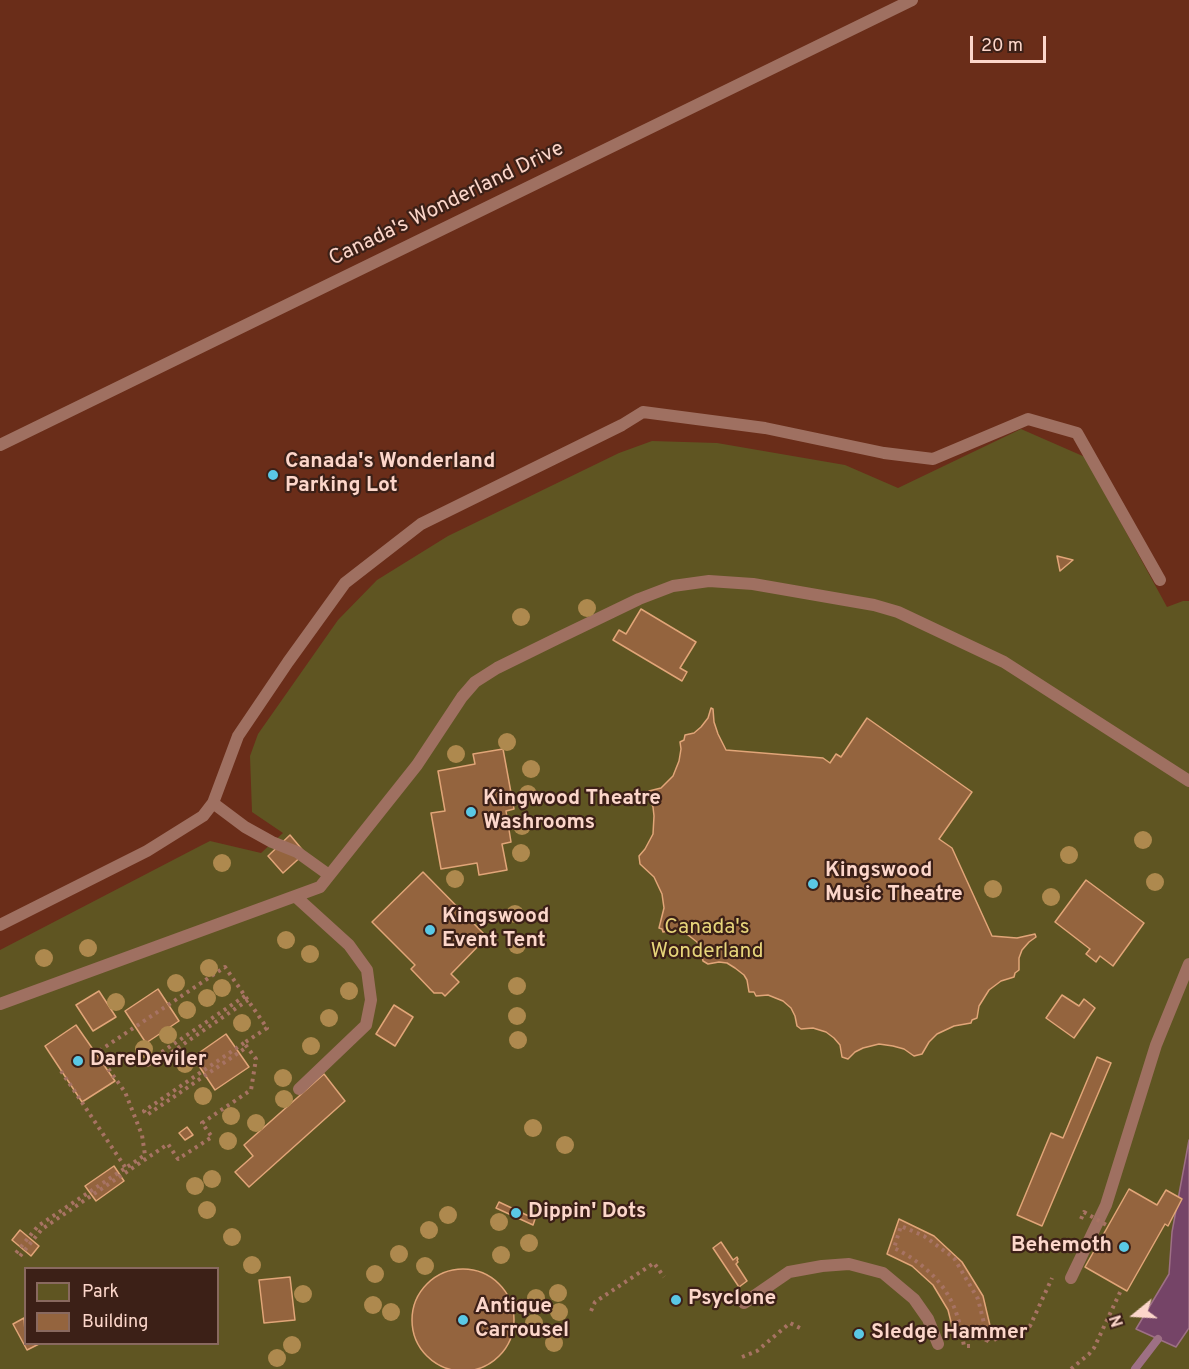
<!DOCTYPE html>
<style>
body{margin:0}
#map{position:relative;width:1189px;height:1369px;overflow:hidden;background:#6a2d19;font-family:Overpass,sans-serif}
canvas{display:block}
.legend{position:absolute;left:24px;top:1267px;width:195px;height:78px;box-sizing:border-box;background:#3c2017;border:2px solid #89695f;margin:0;padding:8px 10px;list-style:none;font-size:18px;color:#fcd6ca}
.legend li{display:flex;align-items:center;gap:12px;height:30px}
.legend b{width:30px;border:2px solid #89695f}
.north{position:absolute;left:1105px;top:1285px;width:60px;height:60px;-webkit-text-stroke:4px #3c2017;paint-order:stroke;rotate:252deg;font-size:16px;font-weight:700;line-height:24px;text-align:center;color:#fcd6ca}
.north::after{content:'';display:block;margin:auto;width:21px;height:27px;background:#fcd6ca;clip-path:polygon(50% 0,100% 100%,50% 72%,0 100%)}
.scale{position:absolute;left:970px;top:36px;width:76px;height:27px;box-sizing:border-box;border:3px solid #fcd6ca;border-top:0;padding-left:8px;font-size:18px;line-height:21px;white-space:nowrap;color:#fcd6ca;-webkit-text-stroke:4px #3c2017;paint-order:stroke}
</style>
<div id="map">
<canvas width="1189" height="1369"></canvas>
<ul class="legend">
<li><b style="height:16px;background:#5f5522"></b>Park</li>
<li><b style="height:16px;background:#94643e"></b>Building</li>
</ul>
<div class="north">N</div>
<div class="scale">20 m</div>
</div>
<script>
const ctx = document.querySelector('canvas').getContext('2d');
ctx.lineJoin = 'round';
function paint(path, color) {
  ctx.fillStyle = color;
  ctx.fill(path, 'evenodd');
}
function trace(path, color, width, dash) {
  ctx.strokeStyle = color;
  ctx.lineWidth = width;
  ctx.lineCap = dash ? 'butt' : 'round';
  ctx.setLineDash(dash || []);
  ctx.stroke(path);
}
function label(font, color, halo, rows, align = 'center') {
  ctx.font = font + ' Overpass,sans-serif';
  ctx.lineWidth = 4.5;
  ctx.setLineDash([]);
  ctx.textBaseline = 'middle';
  ctx.strokeStyle = halo;
  ctx.fillStyle = color;
  for (const [text, x, y, turn = 0] of rows) {
    ctx.save();
    ctx.translate(x, y);
    ctx.rotate((+turn || 0) * Math.PI / 180);
    ctx.textAlign = isNaN(turn) ? turn : align;
    if (halo) ctx.strokeText(text, 0, 0);
    ctx.fillText(text, 0, 0);
    ctx.restore();
  }
}
paint(new Path2D(`
 M1021 429 1085 457 1167 607 1183 601H1189V1369H0V950L202 845 210 841 261 853 283 833 252 812 250 756 258 734 338 620 377 580 448 536 619 453 652 441 717 443 845 465 898 488ZM26 1268H218V1344H26Z`), '#5f5522');
const water = new Path2D(`
 M1189 1140V1328L1176 1347 1136 1329 1169 1274 1172 1232Z`);
paint(water, '#754467');
trace(water, '#9e7085', 1.5);
trace(new Path2D(`
 M1135 1369 1158 1339`), '#9e7085', 8);
const building = new Path2D(`
 M1057 556 1073 560 1060 571Z
 M641 609 696 642 680 668 687 672 682 681 613 640 619 630 626 634Z
 M711 708 713 709 714 722 718 734 726 750 823 758 830 763 836 754 841 757 867 718 972 792 939 839 952 848 992 936 1017 938 1035 934 1036 937 1029 942 1022 950 1019 958V970L1015 973 1014 977 1001 981 989 990 979 1006 977 1018 972 1020 971 1023 954 1026 937 1034 929 1042 922 1054 914 1056 904 1049 893 1046 879 1044 863 1048 855 1052 848 1059 842 1057 840 1045 834 1038 826 1032 813 1028 801 1029 797 1026 795 1016 791 1008 783 1001 768 995 756 996 754 992H749L747 980 744 975 735 968 727 963 719 962 708 964 703 961 701 951 697 942 688 935 681 931 674 930 663 932 662 929 659 928 664 908 662 894 654 877 640 864 639 856 645 849 653 834 654 816 653 807 648 796 649 791 661 788 673 776 679 761 681 749 680 742 684 740 685 735 694 733 701 727 708 718Z
 M503 749 514 809 506 811 511 842 502 844 507 870 479 875 477 863 441 869 431 813 445 811 438 771 475 764 473 754Z
 M290 835 305 853 283 873 268 856Z
 M423 872 487 937 451 974 459 982 445 996 442 993H434L411 969 415 965 372 922Z
 M1086 880 1144 923 1113 966 1100 956 1096 962 1086 954 1090 949 1055 922Z
 M158 989 179 1021 146 1043 125 1011Z
 M99 991 116 1017 93 1031 76 1005Z
 M1062 995 1079 1006 1084 999 1095 1008 1074 1038 1046 1018Z
 M394 1005 413 1017 395 1046 376 1034Z
 M76 1025 115 1081 82 1102 45 1046Z
 M226 1034 249 1067 215 1090 193 1057Z
 M1097 1057 1111 1063 1042 1226 1017 1215 1051 1133 1063 1138Z
 M324 1074 345 1101 249 1187 235 1172 253 1156 244 1145Z
 M187 1127 193 1135 185 1140 179 1133Z
 M114 1166 124 1181 96 1201 85 1186Z
 M1129 1189 1157 1205 1166 1190 1182 1199 1168 1226 1165 1224 1127 1291 1085 1267Z
 M499 1202 535 1219 533 1225 496 1208Z
 M899 1219 934 1236 962 1262 983 1296 992 1334 955 1338 948 1310 933 1285 912 1266 887 1254Z
 M20 1230 39 1246 31 1256 12 1240Z
 M721 1242 733 1260 737 1257 738 1259 737 1260 738 1262 736 1264 747 1281 739 1287 713 1248Z
 M412 1320a51 51 0 1 1 102 0a51 51 0 1 1-102 0Z
 M290 1277 295 1320 264 1323 259 1280Z
 M24 1318 26 1344H39L27 1350 13 1324Z`);
paint(building, '#94643e');
trace(building, '#e1a578', 1.5);
trace(new Path2D(`
 M245 996 147 1062 150 1067 248 1000
 M244 1043 144 1111 147 1115 247 1047
 M61 1071 125 1167
 M16 1253 38 1226 145 1155 142 1135 125 1092 97 1053
 M20 1256 42 1229 168 1144 178 1159 212 1137 202 1123 251 1090 256 1059 244 1043 267 1028 225 967 96 1053
 M591 1311 595 1302 654 1263 664 1277
 M988 1338 991 1341 1030 1326 1052 1278
 M970 1346H964C961 1330 958 1312 949 1297 938 1276 915 1258 894 1248L901 1226 924 1236 954 1258 978 1299 986 1331V1336L988 1338 985 1344
 M742 1357 757 1351 790 1323 800 1328
 M1071 1369 1089 1354 1094 1348 1122 1288`), '#a77363', 4, [3, 4.5]);
trace(new Path2D(`
 M0 445 912 0
 M213 803 245 827 272 842 297 852 329 875
 M295 896 349 945 367 970 371 1000 366 1025 299 1089
 M0 925 147 851 203 816 213 803 238 736 288 662 345 583 421 524 622 425 643 412 765 428 884 453 933 459 1028 419 1077 433 1160 580
 M0 1004 320 887 417 765 462 697 475 682 497 668 556 639 639 599 673 586 709 581 753 584 874 605 898 612 1004 662 1189 781
 M1071 1278 1106 1205 1156 1045 1189 964
 M744 1303 789 1272 822 1266 849 1264 883 1273 914 1299 928 1319 938 1344`), '#9f7061', 12);
trace(new Path2D(`
 M1081 1219 1084 1212 1108 1226`), '#a77363', 4, [3, 4.5]);
ctx.fillStyle = '#ae894e';
for (const [x, y] of [
 [587,608],
 [521,617],
 [507,742],
 [456,754],
 [531,769],
 [528,794],
 [522,826],
 [1143,840],
 [521,853],
 [1069,855],
 [222,863],
 [455,879],
 [1155,882],
 [993,889],
 [1051,897],
 [515,914],
 [286,940],
 [517,945],
 [88,948],
 [310,954],
 [44,958],
 [209,968],
 [176,983],
 [517,986],
 [222,988],
 [349,991],
 [207,998],
 [116,1002],
 [187,1010],
 [517,1016],
 [329,1018],
 [242,1023],
 [168,1035],
 [518,1040],
 [311,1046],
 [144,1049],
 [185,1064],
 [283,1078],
 [203,1096],
 [284,1099],
 [231,1116],
 [256,1123],
 [533,1128],
 [228,1141],
 [565,1145],
 [212,1179],
 [195,1186],
 [207,1210],
 [448,1215],
 [499,1222],
 [429,1230],
 [232,1237],
 [529,1243],
 [399,1254],
 [501,1255],
 [252,1265],
 [425,1266],
 [375,1274],
 [558,1293],
 [303,1294],
 [536,1298],
 [373,1305],
 [391,1312],
 [559,1312],
 [534,1323],
 [554,1343],
 [292,1345],
 [277,1358]
]) {
  ctx.beginPath();
  ctx.arc(x, y, 9, 0, 2 * Math.PI);
  ctx.fill();
}
for (const [x, y, r, color] of [
 [273,475,6,"#5ac8e5"],
 [471,812,6,"#5ac8e5"],
 [813,884,6,"#5ac8e5"],
 [430,930,6,"#5ac8e5"],
 [78,1061,6,"#5ac8e5"],
 [516,1213,6,"#5ac8e5"],
 [1124,1247,6,"#5ac8e5"],
 [676,1300,6,"#5ac8e5"],
 [463,1320,6,"#5ac8e5"],
 [859,1334,6,"#5ac8e5"]
]) {
  const dot = new Path2D();
  dot.arc(x, y, r, 0, 2 * Math.PI);
  ctx.fillStyle = color;
  ctx.fill(dot);
  trace(dot, '#3c2017', 2);
}
label('21px', '#fcd6ca', '#3c2017', [
 ["Canada's Wonderland Drive",447,205,-26]
]);
label('bold 21px', '#fcd6ca', '#3c2017', [
 ["Canada's Wonderland",285,463],
 ["Parking Lot",285,487],
 ["Kingwood Theatre",483,800],
 ["Washrooms",483,824],
 ["Kingswood",825,872],
 ["Music Theatre",825,896],
 ["Kingswood",442,918],
 ["Event Tent",442,942],
 ["DareDeviler",90,1061],
 ["Dippin' Dots",528,1213],
 ["Behemoth",1112,1247,"right"],
 ["Psyclone",688,1300],
 ["Antique",475,1308],
 ["Carrousel",475,1332],
 ["Sledge Hammer",871,1334]
], 'left');
label('21px', '#e6d47a', '#3c2017', [
 ["Canada's",707,929],
 ["Wonderland",707,953]
]);
</script>
